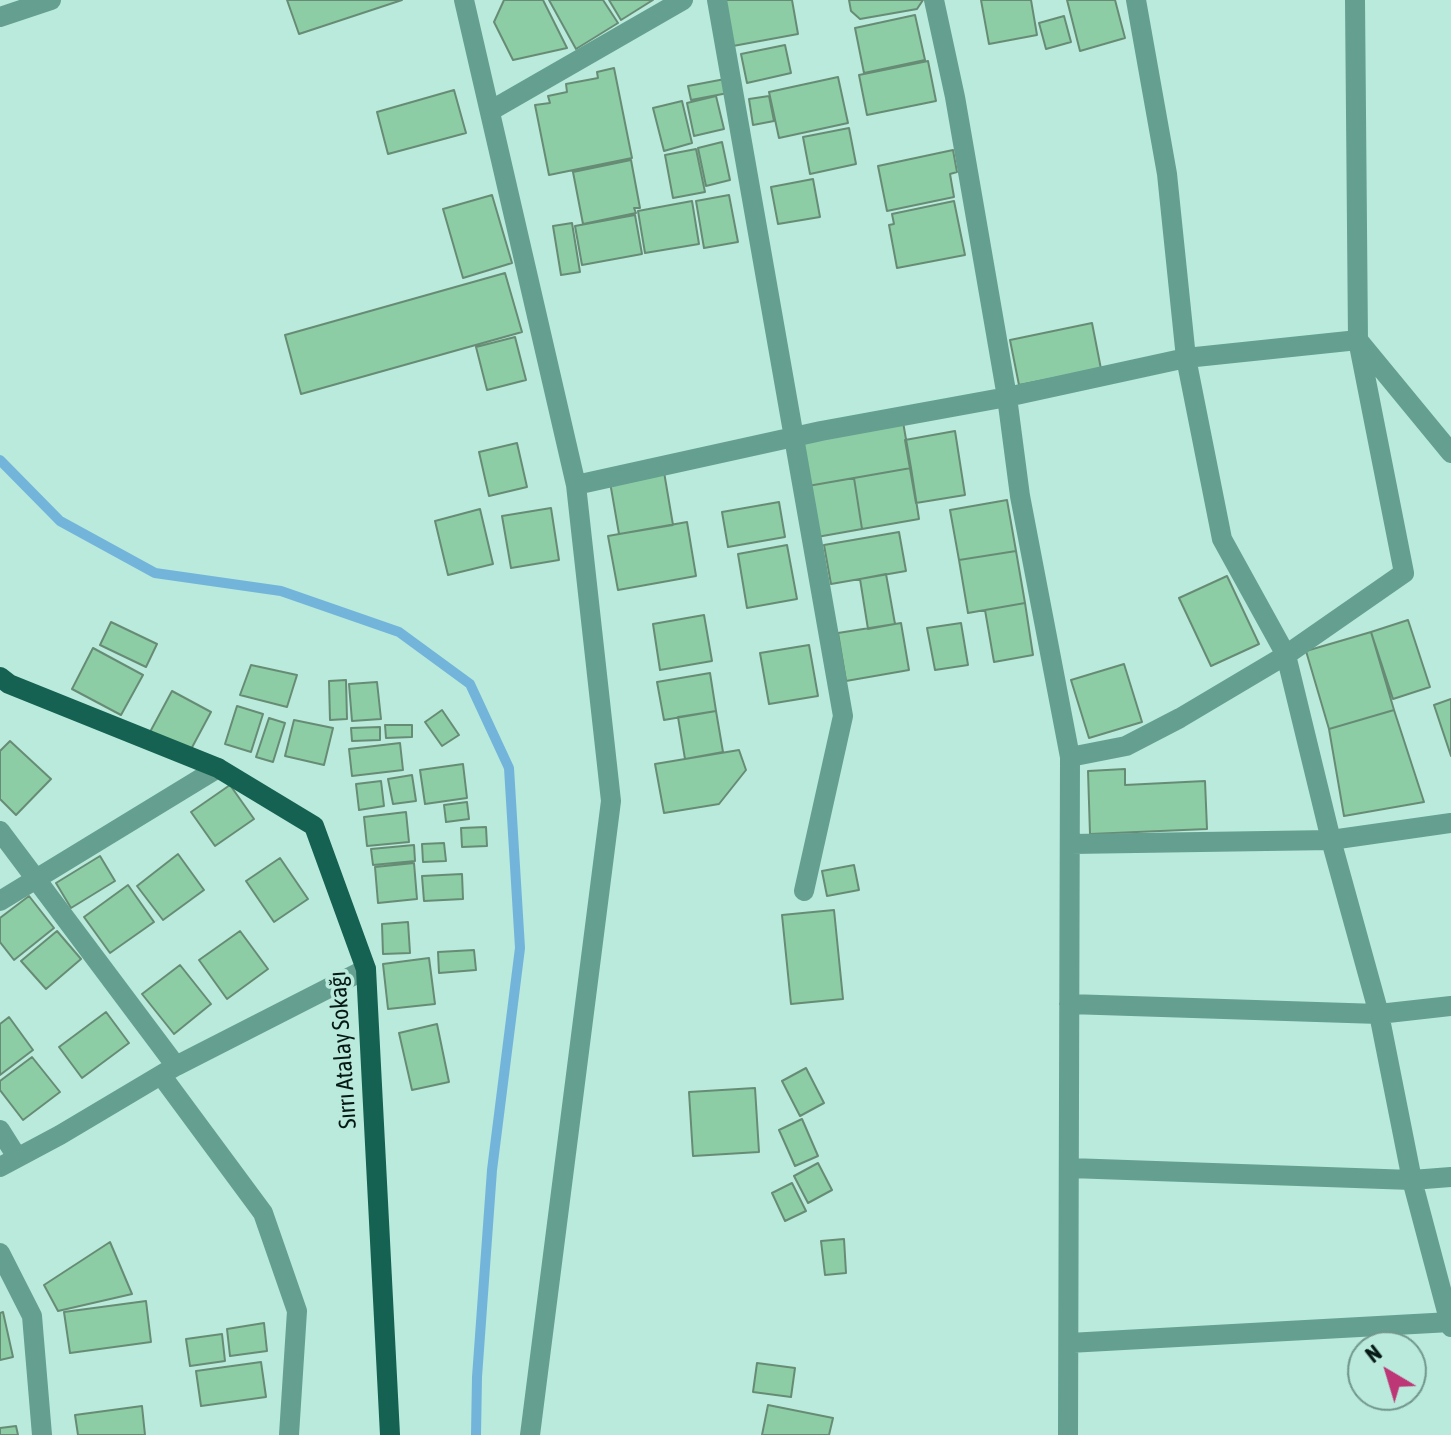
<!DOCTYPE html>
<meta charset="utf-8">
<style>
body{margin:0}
#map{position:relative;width:1451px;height:1435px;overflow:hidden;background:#b9eadc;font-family:"Asap Condensed",sans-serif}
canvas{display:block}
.north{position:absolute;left:1347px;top:1331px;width:80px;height:80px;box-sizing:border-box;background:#b9eadc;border:2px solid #71968c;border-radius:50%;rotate:322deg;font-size:22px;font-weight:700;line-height:32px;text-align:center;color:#061915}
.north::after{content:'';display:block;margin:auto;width:28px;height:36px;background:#bd3675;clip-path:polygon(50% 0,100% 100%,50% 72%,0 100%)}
</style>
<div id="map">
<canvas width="1451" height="1435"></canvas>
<div class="north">N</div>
</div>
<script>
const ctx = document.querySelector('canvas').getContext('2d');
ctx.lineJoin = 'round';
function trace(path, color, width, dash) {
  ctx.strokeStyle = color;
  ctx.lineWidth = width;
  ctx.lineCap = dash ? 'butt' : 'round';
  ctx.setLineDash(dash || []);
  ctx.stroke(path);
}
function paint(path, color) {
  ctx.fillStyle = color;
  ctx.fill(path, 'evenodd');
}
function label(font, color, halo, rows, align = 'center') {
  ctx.font = font + ' "Asap Condensed",sans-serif';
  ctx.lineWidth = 7;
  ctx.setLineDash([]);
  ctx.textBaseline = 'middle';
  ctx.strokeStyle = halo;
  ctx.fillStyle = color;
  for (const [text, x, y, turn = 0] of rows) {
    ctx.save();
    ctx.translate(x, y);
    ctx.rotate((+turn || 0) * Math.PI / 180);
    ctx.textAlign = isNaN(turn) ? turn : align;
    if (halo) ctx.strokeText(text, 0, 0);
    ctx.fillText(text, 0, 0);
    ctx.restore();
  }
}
trace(new Path2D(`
 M0 460 60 521 155 573 281 591 399 632 470 684 509 768 520 948 492 1170 477 1377 476 1435`), '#73b4db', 10);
const building = new Path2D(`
 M287 0H402L299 34Z
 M504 0H543L567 48 513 60 494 22Z
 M549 0H603L618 23 576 49Z
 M609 0H653L621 20Z
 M724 0H792L798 34 733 46Z
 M849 0H923L917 9 860 19 851 11Z
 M981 0H1031L1037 35 989 44Z
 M1067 0H1115L1125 38 1080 51Z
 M915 15 925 60 864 73 855 28Z
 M1064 16 1071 42 1046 49 1039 23Z
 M785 45 791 73 747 83 741 54Z
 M928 61 936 101 867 115 859 75Z
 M614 68 632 158 549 175 535 105 550 103 548 96 567 92 566 84 598 78 597 72Z
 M838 77 848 123 779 138 769 92Z
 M725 79 728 93 691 100 688 86Z
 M454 90 466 133 388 154 377 112Z
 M716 96 724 129 694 136 687 103Z
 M769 96 774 121 753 125 749 99Z
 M682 101 692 143 664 151 653 108Z
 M849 128 856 164 810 174 803 137Z
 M722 142 730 180 706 186 698 148Z
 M696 149 705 192 673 198 665 155Z
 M953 150 957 172 950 174 954 197 887 211 878 166Z
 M631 160 640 208H634L636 213 583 224 573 172Z
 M813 179 820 217 778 224 771 187Z
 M492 195 512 263 463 278 443 209Z
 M729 195 738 242 704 248 696 201Z
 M692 201 699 244 645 253 638 211Z
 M954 201 965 255 897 268 889 225 894 224 892 214Z
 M635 215 642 254 582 265 575 226Z
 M572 223 580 272 561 275 553 226Z
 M505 273 522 332 301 394 285 335Z
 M1092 323 1101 369 1019 385 1010 340Z
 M515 337 526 380 487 390 476 347Z
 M903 422 911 468 808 486 800 441Z
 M955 431 965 495 916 503 905 440Z
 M517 443 527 487 489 496 479 452Z
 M911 468 919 519 862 529 854 478Z
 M664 472 673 525 619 534 610 482Z
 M854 478 862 529 817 537 808 486Z
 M1007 500 1016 551 959 560 950 510Z
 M779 502 785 537 728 547 722 512Z
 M551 508 559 560 511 568 502 516Z
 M480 509 493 564 448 575 435 521Z
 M687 522 696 576 618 590 608 536Z
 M899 532 906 571 831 584 824 545Z
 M787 545 797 599 747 608 738 554Z
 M1016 551 1025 603 968 613 959 560Z
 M886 574 895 624 868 629 860 579Z
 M1227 576 1259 644 1211 666 1179 598Z
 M1025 603 1033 655 994 662 985 610Z
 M704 615 712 661 660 670 653 624Z
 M1408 620 1430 687 1393 699 1371 632Z
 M111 622 157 644 146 667 100 645Z
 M901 623 909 670 846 681 838 633Z
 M961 623 968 665 935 670 927 628Z
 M1371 632 1394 710 1329 729 1306 651Z
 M809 645 818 696 769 704 760 653Z
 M93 648 143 675 121 715 72 689Z
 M1124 664 1142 722 1089 738 1071 680Z
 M251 665 297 675 287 707 240 695Z
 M710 673 716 711 664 720 657 682Z
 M346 680 347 719 330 720 329 681Z
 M377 682 381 719 352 721 349 684Z
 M172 691 211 712 189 753 150 732Z
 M1451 699V756L1434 705Z
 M237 706 263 714 251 752 225 744Z
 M442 710 459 735 442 746 425 722Z
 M1394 710 1424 802 1344 816 1329 729Z
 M716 711 723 752 685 759 678 717Z
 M269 718 285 723 273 762 256 757Z
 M294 720 333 728 324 765 285 756Z
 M385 725H412V737L386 738Z
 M380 727V740L352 741 351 728Z
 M10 741 51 779 16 815 0 799V751Z
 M400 743 403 770 352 776 349 749Z
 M739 750 746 770 719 804 664 813 655 764Z
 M463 764 467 798 425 804 420 770Z
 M1125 769V785L1205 781 1207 829 1090 834 1088 771Z
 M412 775 416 801 393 804 388 779Z
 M381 781 384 806 359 810 356 784Z
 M230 785 254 819 215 846 191 812Z
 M467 802 469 819 446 822 444 805Z
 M406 812 409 842 367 846 364 817Z
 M486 827 487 846 462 847 461 828Z
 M444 843 446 861 423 862 422 844Z
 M414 845 415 861 373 865 371 849Z
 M178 854 204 890 163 920 137 886Z
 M100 856 115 881 71 908 56 883Z
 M280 858 308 899 274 922 246 881Z
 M414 863 417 899 378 903 375 867Z
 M854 865 859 890 827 896 822 871Z
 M462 874 463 899 424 901 422 876Z
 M128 885 154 922 110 953 84 917Z
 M29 896 54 928 14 960 0 942V918Z
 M834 910 843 999 791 1004 782 915Z
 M408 922 410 953 383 954 382 924Z
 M57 931 81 959 46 989 21 961Z
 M240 931 268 969 227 999 199 960Z
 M474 950 476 970 439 973 438 952Z
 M429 958 435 1004 388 1009 383 964Z
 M180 965 211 1004 174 1034 142 994Z
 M106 1012 129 1043 82 1078 59 1047Z
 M9 1017 33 1050 0 1075V1024Z
 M437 1024 449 1082 412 1090 399 1033Z
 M32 1057 60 1092 23 1120 0 1090V1081Z
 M806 1068 824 1103 800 1116 782 1081Z
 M755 1088 759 1152 693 1156 689 1092Z
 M802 1119 818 1156 795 1166 779 1130Z
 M818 1163 832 1190 808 1203 794 1176Z
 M792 1183 806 1211 785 1221 772 1193Z
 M844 1239 846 1273 825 1275 821 1241Z
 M110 1242 132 1294 58 1311 44 1285Z
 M146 1301 151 1342 70 1353 64 1312Z
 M3 1312 13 1357 0 1360V1313Z
 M264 1323 267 1351 230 1356 227 1329Z
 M222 1334 225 1361 190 1366 186 1339Z
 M261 1362 266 1397 201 1406 196 1371Z
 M757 1363 795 1368 791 1397 753 1392Z
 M768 1405 833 1418 829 1435H762Z
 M142 1406 145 1435H78L75 1415Z
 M16 1426 18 1435H0V1428Z`);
paint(building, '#8dcda5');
trace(building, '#678c75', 2);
trace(new Path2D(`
 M464 0 576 485 611 801 530 1435
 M717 0 843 716 804 891
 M934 0 955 97 1007 397 1020 496 1070 757
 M1136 0 1167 174 1186 358 1222 539 1286 655 1331 840 1379 1014 1412 1180 1451 1327
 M1355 0 1358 340 1451 453
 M0 17 51 0
 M490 111 683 0
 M576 485 821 431 1007 397 1186 358 1358 340 1404 573 1286 655 1180 718 1126 746 1070 757 1068 1435
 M0 831 176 1066
 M1071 844 1331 840 1451 823
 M0 901 218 768
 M1069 1004 1379 1014 1451 1006
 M161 1075 263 1213 297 1311 289 1435
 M0 1130 17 1157
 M0 1167 60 1135 176 1066 366 969
 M1070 1168 1412 1180 1451 1177
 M0 1253 32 1316 42 1435
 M1069 1343 1451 1322`), '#649f90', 20);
trace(new Path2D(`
 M0 677 9 684 218 768 314 826 366 969 390 1435`), '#156152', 20);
label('24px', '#061915', '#b9eadc', [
 ["Sırrı Atalay Sokağı",343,1050,-94]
]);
</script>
